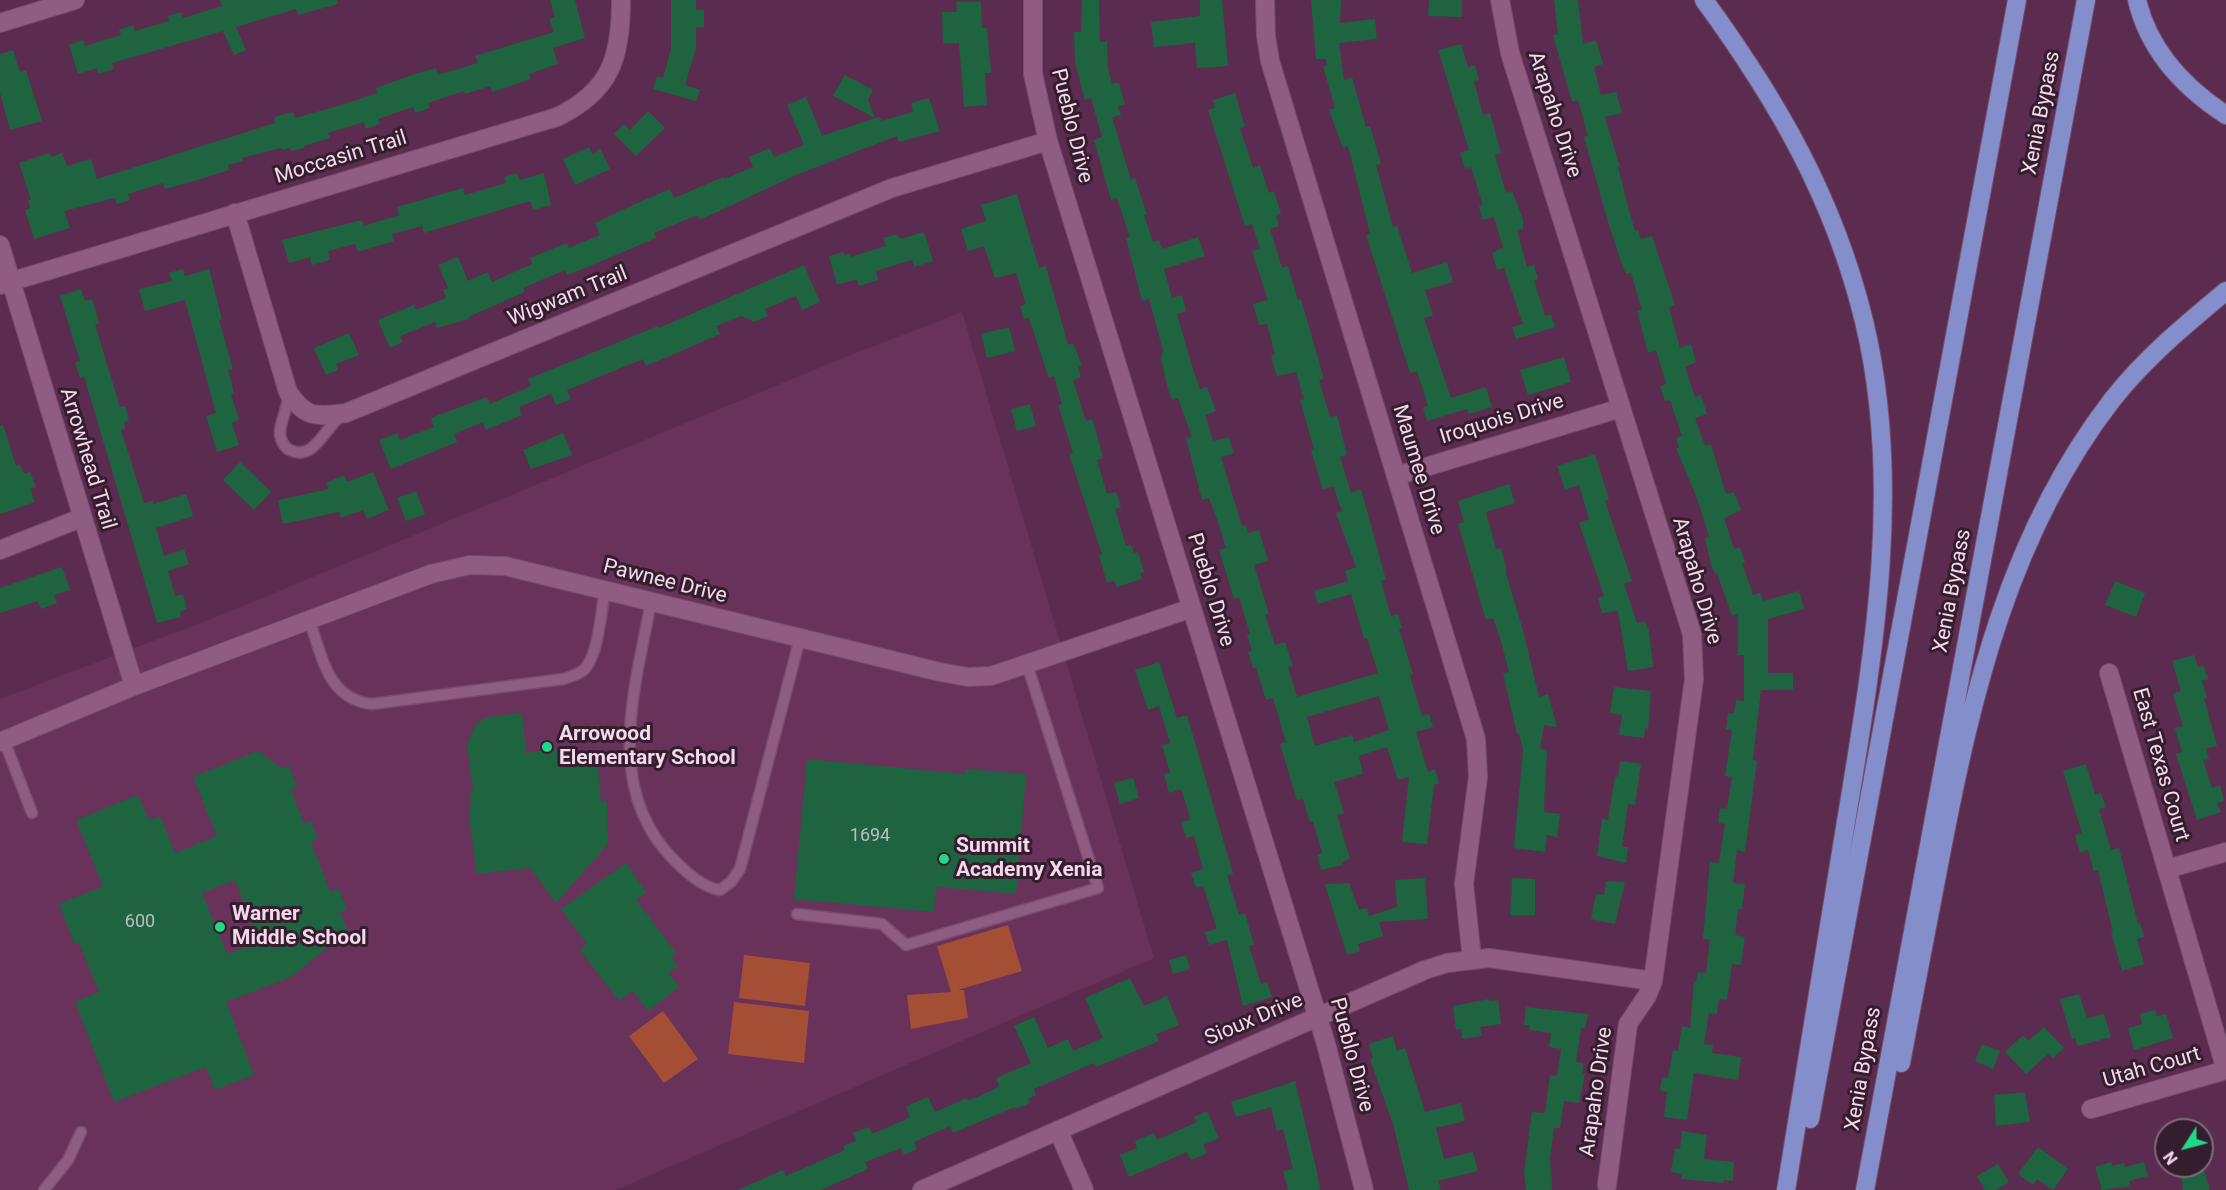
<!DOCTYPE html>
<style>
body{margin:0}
#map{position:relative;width:2226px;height:1190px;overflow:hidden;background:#5b2c50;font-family:Roboto,sans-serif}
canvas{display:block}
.north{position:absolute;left:2154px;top:1118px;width:60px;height:60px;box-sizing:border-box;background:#341e2e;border:2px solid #82687a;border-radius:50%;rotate:234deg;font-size:16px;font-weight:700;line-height:24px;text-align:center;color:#f6d8ed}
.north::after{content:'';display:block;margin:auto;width:21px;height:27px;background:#20d887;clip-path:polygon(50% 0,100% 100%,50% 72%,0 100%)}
</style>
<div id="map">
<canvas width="2226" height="1190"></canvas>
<div class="north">N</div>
</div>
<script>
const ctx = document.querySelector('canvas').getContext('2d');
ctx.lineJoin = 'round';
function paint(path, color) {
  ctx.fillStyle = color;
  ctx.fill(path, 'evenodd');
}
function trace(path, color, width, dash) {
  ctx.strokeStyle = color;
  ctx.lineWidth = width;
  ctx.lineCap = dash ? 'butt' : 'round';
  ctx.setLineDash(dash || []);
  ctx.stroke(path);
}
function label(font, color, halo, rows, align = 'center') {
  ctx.font = font + ' Roboto,sans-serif';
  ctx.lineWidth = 6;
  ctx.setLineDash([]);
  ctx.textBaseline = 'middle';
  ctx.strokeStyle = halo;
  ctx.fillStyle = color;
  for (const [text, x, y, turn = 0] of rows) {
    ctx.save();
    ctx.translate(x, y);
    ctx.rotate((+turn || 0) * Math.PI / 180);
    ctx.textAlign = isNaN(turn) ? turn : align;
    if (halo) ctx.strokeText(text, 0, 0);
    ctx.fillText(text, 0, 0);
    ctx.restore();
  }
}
paint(new Path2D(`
 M962 312 1154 958 616 1190H0V699L216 617 843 358Z`), '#68325b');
paint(new Path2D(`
 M1008 925 1022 971 958 990H964L968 1018 911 1029 907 995 951 992 937 946Z
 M744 955 810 963 805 1006 739 998Z
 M734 1002 809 1011 804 1063 728 1054Z
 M663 1011 698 1059 664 1083 629 1036Z`), '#a44e35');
paint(new Path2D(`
 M220 0H337L338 4 298 15 296 9 236 27 246 50 234 55 223 31 112 63 114 69 98 74 97 68 78 74 69 45 83 40 85 46 121 35 119 30 133 25 135 31 169 21 168 16 181 12 183 18 222 6Z
 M550 0H575L585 38 553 48 558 64 529 74 531 79 492 92 490 86 465 94 464 91 428 103 430 108 415 113 413 107 378 119 380 124 366 129 364 122 328 133 330 138 304 146 305 148 291 151 290 148 282 150 281 148 242 158 243 161 228 165 229 170 194 181 165 189 163 183 128 194 130 200 117 204 115 198 64 211 70 228 34 239 25 210 30 208 28 200H31L19 163 49 153 51 157 62 153 67 166 91 159 97 179 275 123 274 117 293 112 295 118 345 104 377 93 376 88 412 75 436 68 438 75 445 73 478 63 475 56 554 32 549 19 555 17Z
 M671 0H696V10H704V27H696V48L685 85 700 90 696 101 653 89 657 76 663 78 671 49Z
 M1082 0H1099L1100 42H1107L1108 69 1112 84 1119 83 1125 104 1118 106 1121 115 1112 117 1131 180 1135 178 1147 215H1144L1153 242 1159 240 1162 249 1198 237 1205 256 1164 269 1172 298 1182 295 1186 311 1177 314 1192 366 1200 389 1207 387 1216 411 1205 415 1213 441 1229 437 1234 453 1221 457 1242 526 1246 525 1248 533 1259 530 1268 561 1254 565 1269 614 1265 615 1275 645 1285 642 1293 666 1288 667 1297 697 1378 673 1367 638 1364 639 1351 594 1318 604 1314 591 1348 581 1345 571 1356 567 1336 513 1342 511 1333 486 1323 490 1311 450 1314 449 1300 400 1304 399 1296 372 1277 376 1271 356 1275 354 1267 324 1259 325 1253 304 1268 300 1252 251 1260 249 1252 224 1245 226 1208 110 1215 108 1213 100 1235 93 1245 127 1240 128 1253 168 1260 165 1269 193 1274 191 1281 214 1276 216 1279 226 1270 229 1282 268 1288 266 1298 300 1301 299 1324 379 1319 380 1330 417 1337 415 1347 455 1340 457 1351 493 1361 489 1386 580 1381 581 1391 616 1398 614 1402 628 1399 629 1413 674 1410 676 1422 716 1429 714 1433 727 1416 732 1428 772 1435 769 1439 783 1434 785 1427 844 1402 842 1409 777 1398 780 1387 747 1359 756 1363 774 1334 782 1344 813 1337 815 1350 859 1342 862 1343 865 1321 870 1317 855 1322 853 1313 821 1310 822 1303 799 1297 800 1280 744 1286 742 1273 698 1266 700 1256 668H1253L1248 652 1252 651 1247 635 1250 634 1239 597 1234 599 1219 550 1226 548 1218 522 1209 498 1202 500 1186 438 1192 437 1178 398 1172 400 1167 386 1161 357 1163 350 1149 299 1142 301 1126 238 1130 237 1117 198 1111 200 1094 140 1102 137 1091 98 1085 100 1075 63 1074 32H1081ZM1379 696 1389 730 1354 742 1352 735 1315 746 1307 717Z
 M1200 0H1222L1228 66 1197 68 1195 43 1154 47 1151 22 1200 16Z
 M1311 0H1341L1340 23 1375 19 1377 39 1339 43 1344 80 1352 77 1366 127 1370 126 1381 164 1376 165 1393 227 1397 226 1412 273 1447 262 1453 282 1425 290 1433 316 1424 318 1451 398 1486 387 1492 407 1469 414 1467 409 1427 421 1423 408 1428 406 1417 371 1410 373 1366 235 1370 234 1348 146 1343 148 1329 110 1335 108 1323 66 1327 65 1326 59H1316Z
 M1429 0H1462V17L1428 16Z
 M1554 0H1578L1583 44 1596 40 1603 64 1594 67 1601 95 1616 92 1622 113 1605 117 1620 167H1618L1629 210 1635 231 1638 230 1641 239 1652 236 1675 305 1669 307 1680 348 1691 344 1696 362 1685 367 1695 397 1701 395 1707 414 1695 418 1705 446 1711 444 1726 494 1734 492 1741 510 1724 518 1734 549 1740 547 1745 562 1742 563 1753 595 1760 593 1763 601 1799 591 1804 609 1768 619V673H1793V690H1761L1753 760 1757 761 1745 852 1737 850 1733 883 1745 884 1742 909H1738L1735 935 1745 937 1741 965 1732 964 1727 1000 1719 999 1717 1014 1709 1013 1704 1044 1713 1045 1712 1053 1741 1057 1738 1080 1694 1073 1687 1120 1664 1117 1667 1092 1660 1090 1662 1077 1668 1078 1673 1050 1678 1051 1682 1026 1690 1028 1694 981 1696 982 1698 972 1706 973 1710 940 1703 939 1710 862 1719 863 1725 824 1718 823 1720 808 1727 809 1732 777 1725 776 1732 730 1726 729 1728 713 1734 714 1736 700 1744 701V655H1738V614L1732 616 1717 573H1715L1711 565 1705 538 1709 536 1698 501 1676 448 1679 447 1676 438 1682 436 1670 400 1665 401 1660 387 1666 384 1656 350 1648 353 1637 311 1642 310 1631 273 1626 274 1622 265 1609 225 1584 137 1588 136 1578 100 1572 102 1553 35 1558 34Z
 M956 2H981L982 28H987L991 73H985L987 105 964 107 959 43H943L942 12H957Z
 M1461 44 1468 67 1475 65 1479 80 1474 81 1483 115 1490 113 1501 153 1495 155 1506 193 1512 191 1523 219V229L1517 230 1527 267 1534 265 1538 279 1534 280 1545 316 1551 314 1555 327 1516 339 1512 327 1523 324 1504 268 1497 270 1492 253 1503 247 1494 217 1483 220 1479 206 1483 205 1471 167 1465 169 1460 153 1469 150 1438 50Z
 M13 50 20 72 26 70 42 121 10 130 0 93V54Z
 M845 75 873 90 868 100 875 118 833 96Z
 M806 97 822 136 875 118 880 117 881 121 913 112 911 103 929 98 940 131 899 142 897 136 796 175 700 220 697 215 654 233 656 238 590 266 567 275 565 270 523 288 525 292 468 317 469 319 437 328 435 322 400 336 403 342 390 348 378 320 414 305 416 310 446 298 443 290 448 288 438 265 458 257 468 281 488 272 492 282 532 264 530 258 567 243 569 248 600 235 595 223 635 204 670 189 674 198 723 177 724 179 753 167 749 157 770 148 774 157 804 145 787 105Z
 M648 111 665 128 636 156 614 134 624 124 630 130Z
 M589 147 593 155 600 148 610 169 575 185 563 159Z
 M517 173 520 180 544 173 551 205 533 210 530 201 424 233 422 226 392 234 394 241 358 252 355 244 328 251 330 260 312 265 310 257 289 263 282 240 362 220 364 226 399 215 397 207 463 188 465 195 506 183 504 177Z
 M1017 194 1039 268 1046 266 1068 345 1073 343 1082 365 1078 367 1081 377 1073 380 1086 421 1092 419 1096 432 1103 458 1097 460 1107 494 1116 492 1121 507 1115 509 1126 546 1131 544 1134 553 1138 552 1144 572 1140 573 1142 579 1117 587 1114 580 1107 583 1099 555 1102 554 1069 454 1073 453 1058 405 1062 404 1054 376 1049 378 1029 318 1024 319 1020 306 1026 304 1016 273 995 278 984 246 968 251 961 229 986 221 981 205Z
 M924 232 933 261 914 267 912 260 876 271 878 280 859 286 857 279 837 285 829 256 844 252V255L850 253 851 257 886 246 883 238 898 234 900 239Z
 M804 265 820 302 802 310 796 296 765 309 768 316 754 322 741 316 716 326 720 334 672 355 646 366 643 359 567 390 571 399 556 405 551 394 519 407 522 415 486 430 483 422 454 434 457 442 391 469 379 440 397 433 400 440 434 427 431 418 487 397 490 404 531 386 528 379 658 326 659 328Z
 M183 269 185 276 209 269 222 319 219 320 233 369 228 370 234 393 231 394 239 420 232 423 239 445 217 452 206 416 216 413 185 300 145 311 139 289 172 281 169 273Z
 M81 289 85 301 92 299 99 323 95 324 120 407 125 406 129 420 124 422 125 428 121 430 144 503 153 501V504L186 494 193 516 156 528 164 556 184 549 189 564 168 571 175 596 183 594 187 609 180 612 181 617 157 623 84 376 80 378 75 362 80 361 60 296Z
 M1009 327 1015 351 987 358 981 334Z
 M349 333 359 355 336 364 338 370 326 375 314 348Z
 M1564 357 1571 382 1528 395 1520 370Z
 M1030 404 1036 426 1017 431 1011 409Z
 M3 425 16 466 20 464 24 474 30 472 36 487 30 489 35 502 0 514V426Z
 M563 433 572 455 531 469 523 450Z
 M1595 454 1609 500 1605 501 1632 581 1624 584 1637 623 1645 621 1649 631 1653 667 1628 671 1618 611 1602 613 1598 598 1604 596 1579 523 1589 519 1579 485 1565 490 1557 466Z
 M240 462 271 492 254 510 223 480Z
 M373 472 389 510 367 519 363 510 341 518 339 512 283 524 278 500 329 489 326 483 344 475 347 482Z
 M1509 484 1515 503 1486 512 1496 549 1501 548 1506 566V573L1524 634 1539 697 1548 694 1557 727 1544 725 1540 749 1547 750 1544 812 1560 814 1557 837 1547 835 1545 852 1514 848 1523 750 1519 733 1517 734 1503 673 1509 672 1501 641 1493 618 1486 620 1458 524 1464 522 1458 501Z
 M416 491 425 514 406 521 397 498Z
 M62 567 70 590 54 595 57 603 41 609 38 601 0 613V588Z
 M2115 581 2145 593 2136 617 2105 605Z
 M2194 655 2198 667 2204 666 2208 679 2202 681 2207 698H2204L2217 746 2206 749 2209 759 2203 760 2212 788 2220 785 2224 801 2217 803 2221 812 2197 820 2176 754 2182 752 2175 728 2183 726 2173 694 2181 691 2172 661Z
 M1159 662 1177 718 1187 715 1233 874 1227 875 1239 915 1245 913 1254 945 1249 946 1261 984 1267 982 1272 997 1243 1006 1227 940 1209 945 1205 932 1217 929 1203 886 1196 888 1191 873 1203 869 1194 836 1186 838 1181 822 1189 820 1190 817 1181 789 1169 793 1164 774 1170 773 1162 745 1170 743 1159 706 1148 710 1135 670Z
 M1614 687 1651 691 1648 729 1645 728 1644 738 1619 735 1622 715 1610 713Z
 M522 713 526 753 552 749 561 750 562 759 597 755 601 802 607 801 608 844 556 903 530 868 477 874 470 826 469 802H471L470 792 473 791 467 744 476 724 487 717Z
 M258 751 282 768 289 766 297 787 291 790 304 824 311 821 318 839 311 842 330 892 339 889 347 910 340 912 348 931 291 977 226 1002 254 1075 215 1090 206 1067 114 1102 75 1002 99 992 79 943 75 945 59 904 103 886 76 820 138 795 149 820 160 816 175 853 217 836 193 777ZM235 880 259 942 227 954 202 893Z
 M807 759 965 774V769L1026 774 1016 894 936 887 934 912 794 899Z
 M1620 761 1641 764 1635 805 1628 804 1622 847H1628L1626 863 1597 856 1602 819 1608 820 1615 776 1618 777Z
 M2086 764 2095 795 2101 793 2106 807 2099 809 2111 850 2119 848 2138 924 2140 923 2144 937 2137 939 2144 964 2122 971 2111 932H2113L2098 870 2094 871 2088 850 2080 853 2075 835 2082 833 2063 771Z
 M1133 778 1139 798 1120 804 1114 783Z
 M626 863 646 892 636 900 677 954 671 958 678 966 668 973 679 987 648 1011 633 991 619 1001 580 950 587 944 561 909Z
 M1425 878 1428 919 1379 922 1383 936 1358 944 1360 951 1347 955 1325 884 1349 883 1359 910 1367 908 1369 916 1397 907 1395 880Z
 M1512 878 1535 879V915H1510Z
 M1606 881 1625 882 1615 924 1591 919 1596 894 1604 895Z
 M1186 955 1190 969 1173 974 1169 960Z
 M1130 978 1144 1006 1167 996 1179 1025 1156 1034 1159 1041 1096 1067 1094 1063 1034 1089 1036 1095 1028 1099 1030 1103 1016 1109 1015 1107 953 1133 950 1126 914 1142 917 1149 904 1155 901 1148 865 1162 868 1169 821 1190H738L783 1170 786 1176 845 1150 843 1146 856 1141 853 1133 869 1127 872 1134 909 1118 907 1106 928 1097 935 1112 967 1098 968 1101 995 1089 999 1086 996 1078 1031 1063 1014 1026 1034 1017 1048 1048 1068 1039 1073 1051 1103 1038 1085 998Z
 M2079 994 2087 1018 2104 1014 2111 1037 2078 1046 2075 1038 2072 1040 2060 999Z
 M1489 999V1001L1498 1000 1501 1024 1480 1027 1482 1036 1462 1039 1461 1029 1456 1030 1453 1006Z
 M1526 1007 1588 1014 1585 1028H1581L1576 1062 1583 1063 1582 1073 1585 1074 1579 1103 1564 1101 1560 1128H1554L1550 1159 1552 1190H1526L1524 1172 1532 1112 1545 1113 1550 1075 1557 1076 1561 1049 1549 1047 1551 1033 1529 1030 1530 1025H1524Z
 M2155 1010 2157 1016 2166 1014 2173 1038 2134 1050 2128 1028 2142 1024 2140 1014Z
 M2044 1027 2064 1048 2053 1058 2049 1053 2026 1074 2005 1052 2023 1035 2028 1041Z
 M1393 1036 1397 1051 1405 1048 1425 1112 1461 1103 1465 1121 1436 1128 1444 1159 1473 1152 1478 1171 1438 1181 1441 1190H1409L1393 1124 1370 1059 1373 1058 1369 1044Z
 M1982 1044 2000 1051 1993 1069 1975 1061Z
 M1295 1081 1317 1172 1320 1190H1288L1283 1171 1293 1169 1283 1129 1277 1131 1271 1107 1236 1117 1231 1102Z
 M2019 1093H2025L2030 1122 1996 1126 1994 1095Z
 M1207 1111 1219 1138 1203 1145 1207 1153 1191 1160 1187 1152 1129 1177 1120 1155 1137 1148 1135 1141 1154 1133 1157 1140 1197 1122 1194 1117Z
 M1682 1131 1707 1135 1704 1159 1734 1162 1733 1181 1724 1180 1723 1183 1681 1179 1683 1174 1671 1172 1675 1148 1680 1149Z
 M2038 1147 2068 1169 2053 1190 2037 1179 2033 1185 2018 1174Z
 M2111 1162 2112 1166 2124 1163 2125 1167 2144 1162 2148 1176 2129 1181 2131 1186 2102 1190 2095 1167Z
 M1998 1164 2009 1182 1996 1190H1985L1977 1176Z
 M2180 1166H2203L2210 1190H2183Z`), '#1e6440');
const service = new Path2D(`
 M288 394C289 408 279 422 280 435 281 441 285 448 290 450 314 462 325 427 341 416
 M651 602C635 689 603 789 674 860 687 873 702 887 720 890L731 882 740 869 800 638
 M309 620C323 657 327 699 372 704L563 679C572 676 582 674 587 666 599 649 601 611 605 591
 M4 740 32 813
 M797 914 882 924 906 945 1098 888 1027 664
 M44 1190 68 1160 81 1132`);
const minor = new Path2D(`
 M1033 0V74L1048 141 1326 1044 1364 1190
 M1265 0 1266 36 1270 61 1476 739 1478 777 1464 884 1472 959
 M1500 0 1510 53 1692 634 1694 679 1653 981 1647 996 1628 1024 1607 1185
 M0 23 75 0
 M235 213 288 392C305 418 316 417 346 413L892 188 1048 141
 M0 245 134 686
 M0 285 557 117C611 91 621 57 621 0
 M1396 476 1621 408
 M0 550 81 518
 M2109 673 2226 1070
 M0 742 134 686 431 574 470 565 505 566 940 672 968 677 991 676 1192 608
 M2167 869 2226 852
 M2091 1109 2226 1070
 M1058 1130 1084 1190
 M922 1190 1425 970 1447 963 1489 958 1653 981`);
const motorway = new Path2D(`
 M1704 0C1777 100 1834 198 1864 321 1905 491 1871 669 1843 840 1824 956 1805 1073 1786 1190
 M2137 0C2149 51 2183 87 2226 115
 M1901 1063C1914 993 1928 923 1941 854 1972 693 2010 532 2112 400 2145 358 2185 325 2226 291
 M1810 1119 2017 0
 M1865 1190 2086 0`);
trace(service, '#764d6c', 13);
trace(minor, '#764d6c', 20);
trace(motorway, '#764d6c', 20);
trace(service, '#8f5c82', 10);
trace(minor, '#8f5c82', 18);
trace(motorway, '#848eca', 18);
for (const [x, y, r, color] of [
 [547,747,6,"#20d887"],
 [944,859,6,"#20d887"],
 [220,927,6,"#20d887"]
]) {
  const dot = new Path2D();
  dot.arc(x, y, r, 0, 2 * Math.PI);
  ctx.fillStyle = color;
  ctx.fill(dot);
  trace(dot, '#341e2e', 2);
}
label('18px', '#c0bbc2', null, [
 ["1694",870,836],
 ["600",140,922]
]);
label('21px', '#f6d8ed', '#341e2e', [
 ["Xenia Bypass",2042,113,-79],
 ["Arapaho Drive",1554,115,72],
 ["Pueblo Drive",1071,126,76],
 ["Moccasin Trail",341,158,-17],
 ["Wigwam Trail",568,297,-22],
 ["Iroquois Drive",1502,420,-17],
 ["Arrowhead Trail",87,459,73],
 ["Maumee Drive",1418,470,73],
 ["Arapaho Drive",1696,581,74],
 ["Pawnee Drive",665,582,14],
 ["Pueblo Drive",1210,590,73],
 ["Xenia Bypass",1953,591,-79],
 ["East Texas Court",2160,765,74],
 ["Sioux Drive",1254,1020,-23],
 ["Pueblo Drive",1351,1055,75],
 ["Utah Court",2152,1068,-16],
 ["Xenia Bypass",1864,1069,-80],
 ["Arapaho Drive",1597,1092,-82]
]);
label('bold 21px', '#f6d8ed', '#341e2e', [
 ["Arrowood",559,735],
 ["Elementary School",559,759],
 ["Summit",956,847],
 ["Academy Xenia",956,871],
 ["Warner",232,915],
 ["Middle School",232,939]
], 'left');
</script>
